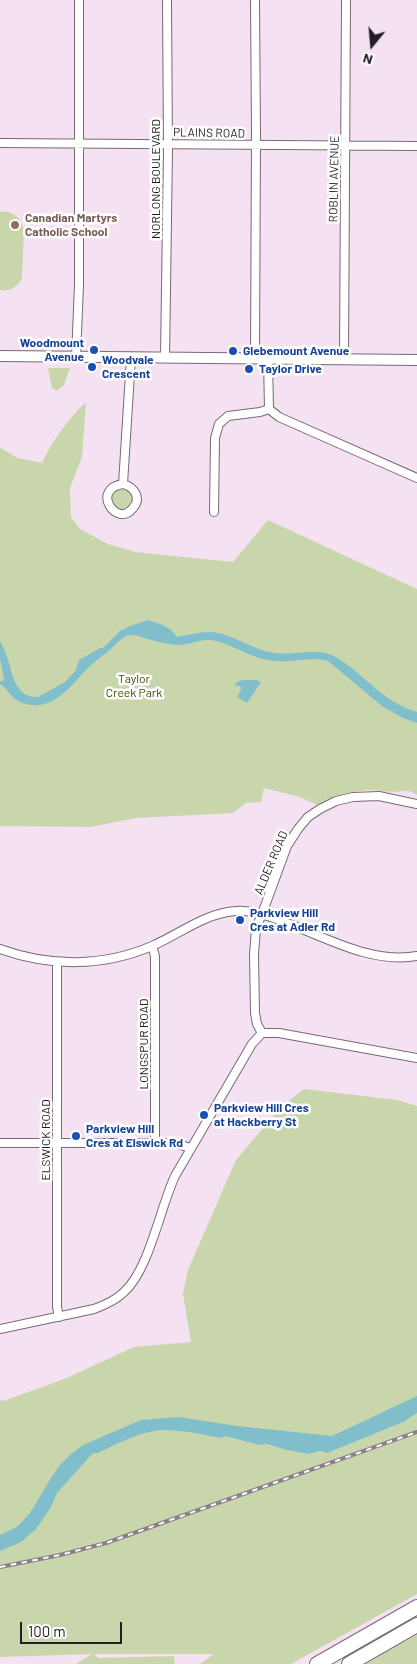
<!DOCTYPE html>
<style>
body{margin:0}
#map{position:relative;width:417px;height:1664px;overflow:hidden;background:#f4e2f2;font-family:Barlow,sans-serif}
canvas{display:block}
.north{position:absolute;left:347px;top:20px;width:50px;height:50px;-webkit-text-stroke:4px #fff;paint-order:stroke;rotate:197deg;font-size:14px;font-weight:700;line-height:20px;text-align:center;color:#241e24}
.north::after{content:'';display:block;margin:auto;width:18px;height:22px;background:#241e24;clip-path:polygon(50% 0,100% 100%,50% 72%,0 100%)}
.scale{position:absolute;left:20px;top:1622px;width:102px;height:22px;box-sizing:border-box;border:2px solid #241e24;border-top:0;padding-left:6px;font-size:15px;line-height:18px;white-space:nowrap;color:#241e24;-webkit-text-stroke:4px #fff;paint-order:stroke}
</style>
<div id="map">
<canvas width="417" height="1664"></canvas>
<div class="north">N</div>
<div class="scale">100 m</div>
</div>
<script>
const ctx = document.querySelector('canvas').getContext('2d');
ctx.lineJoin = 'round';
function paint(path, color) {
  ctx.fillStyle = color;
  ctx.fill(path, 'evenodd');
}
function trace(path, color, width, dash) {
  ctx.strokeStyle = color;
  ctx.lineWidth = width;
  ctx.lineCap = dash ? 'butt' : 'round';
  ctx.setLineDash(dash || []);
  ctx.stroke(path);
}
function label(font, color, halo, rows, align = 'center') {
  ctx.font = font + ' Barlow,sans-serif';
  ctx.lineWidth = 5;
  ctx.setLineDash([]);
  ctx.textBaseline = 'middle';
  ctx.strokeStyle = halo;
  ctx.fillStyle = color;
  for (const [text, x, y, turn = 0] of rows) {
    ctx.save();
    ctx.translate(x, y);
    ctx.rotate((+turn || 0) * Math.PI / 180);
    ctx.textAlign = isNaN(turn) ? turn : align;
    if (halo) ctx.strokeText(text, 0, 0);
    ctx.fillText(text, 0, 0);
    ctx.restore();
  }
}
paint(new Path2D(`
 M0 212C13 210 21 218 24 230L22 279C16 287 10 292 0 290Z
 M48 368H70L64 385 57 391 52 388Z
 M86 402 82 457 70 488 71 517 80 529 108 544 135 552 233 562 268 520 417 589V795C408 789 404 791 395 792 387 792 378 790 370 790 351 791 334 796 317 805L300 797 264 788 261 802 246 803 233 813 136 818 91 827 0 826V448L3 449 17 458 42 463C53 440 67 420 86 402Z
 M111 498a11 11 0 1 1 22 0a11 11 0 1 1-22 0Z
 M304 1089 397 1100 417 1106V1594L291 1664H200L214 1654H94L98 1658 174 1656 175 1664H76L92 1654 0 1657V1400L3 1401 62 1380 134 1347 191 1342 183 1294 188 1270 236 1160 281 1107Z
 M417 1635V1664H362Z`), '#c9d6ac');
paint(new Path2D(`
 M148 620C160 624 170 626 177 637 190 635 205 630 218 633 238 637 254 651 276 653 296 656 316 646 336 657 364 674 384 703 417 712V723L403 718 382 706 328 661C311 656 293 663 275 661 250 659 234 644 211 640 199 639 189 645 178 645 171 645 154 641 148 639 140 637 135 633 126 636 120 639 116 644 112 648 104 655 95 661 88 668 70 686 53 713 23 703 9 698 9 689 0 684V681H3L4 679 0 659V641C3 647 6 653 8 660 13 676 16 698 38 697L65 682 76 670 79 660 100 648H103L120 631 130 626Z
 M244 680H256L261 682 247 703 237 697 241 690 240 686 234 685 239 681Z
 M417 1396V1413L403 1422 327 1453 320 1451 309 1454 287 1450 267 1444 260 1445 225 1436 220 1438C201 1434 182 1430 163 1430 140 1431 118 1444 97 1453H93L57 1493 51 1507 36 1529 21 1542 0 1551V1535L18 1526 30 1513 49 1481 60 1465 71 1454 83 1445 141 1420 179 1417 237 1426 332 1436Z`), '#81becb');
const street = new Path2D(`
 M255 0 256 134 255 359
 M0 143 417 146
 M76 357 79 285V0
 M165 358 168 150 167 0
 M268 359 269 409 279 417 417 478
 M344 359 346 0
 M123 484C134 487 142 498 133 508 117 529 90 489 123 484L131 358
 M214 512 215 438 219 424 228 416 260 412 269 409
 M152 946 155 956V1142
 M0 949C50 967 103 967 152 946 180 934 203 914 235 911 252 909 271 917 287 923 327 938 372 964 417 956
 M57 962V1307L59 1317
 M262 1033 257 1024 255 1013 254 955 256 928 262 914 287 846 298 829 308 817 320 809 336 801 353 797 379 796 417 804
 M0 1143H175L190 1148
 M0 1329 94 1309C105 1305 116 1300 124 1292 149 1270 160 1208 175 1176L252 1044 262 1033H279L417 1058`);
const secondary = new Path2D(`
 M0 356 417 360`);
const highway = new Path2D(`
 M317 1664 417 1607
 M349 1664 417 1625`);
trace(street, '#796977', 10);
trace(secondary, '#796977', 12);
trace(highway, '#796977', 16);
trace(street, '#fff', 8);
trace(secondary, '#fff', 10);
trace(highway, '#fff', 14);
const rail = new Path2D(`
 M0 1567 60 1555 106 1543 417 1432`);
trace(rail, '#8a7f8a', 4);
trace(rail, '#fff', 2, [5.5]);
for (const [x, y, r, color] of [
 [15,225,5,"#8d6e63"],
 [94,350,5,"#1a4fb4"],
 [233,351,5,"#1a4fb4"],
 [92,367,5,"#1a4fb4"],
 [249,369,5,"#1a4fb4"],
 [240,920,5,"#1a4fb4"],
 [204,1115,5,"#1a4fb4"],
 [76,1136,5,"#1a4fb4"]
]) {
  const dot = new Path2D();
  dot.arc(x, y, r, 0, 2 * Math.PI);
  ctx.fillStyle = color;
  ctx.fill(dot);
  trace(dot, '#fff', 2);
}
label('12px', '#241e24', '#fff', [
 ["PLAINS ROAD",209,133,1],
 ["NORLONG BOULEVARD",156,179,-90],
 ["ROBLIN AVENUE",334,179,-89],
 ["ALDER ROAD",271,863,-67],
 ["LONGSPUR ROAD",144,1044,-90],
 ["ELSWICK ROAD",46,1140,-90]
]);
label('bold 12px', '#785e54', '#fff', [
 ["Canadian Martyrs",25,218],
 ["Catholic School",25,232]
], 'left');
label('bold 12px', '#164399', '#fff', [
 ["Woodmount",84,343,"right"],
 ["Avenue",84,357,"right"],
 ["Glebemount Avenue",243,351],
 ["Woodvale",102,360],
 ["Crescent",102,374],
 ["Taylor Drive",259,369],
 ["Parkview Hill",250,913],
 ["Cres at Adler Rd",250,927],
 ["Parkview Hill Cres",214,1108],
 ["at Hackberry St",214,1122],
 ["Parkview Hill",86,1129],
 ["Cres at Elswick Rd",86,1143]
], 'left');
label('12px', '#3c4b00', '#fff', [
 ["Taylor",134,679],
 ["Creek Park",134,693]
]);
</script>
